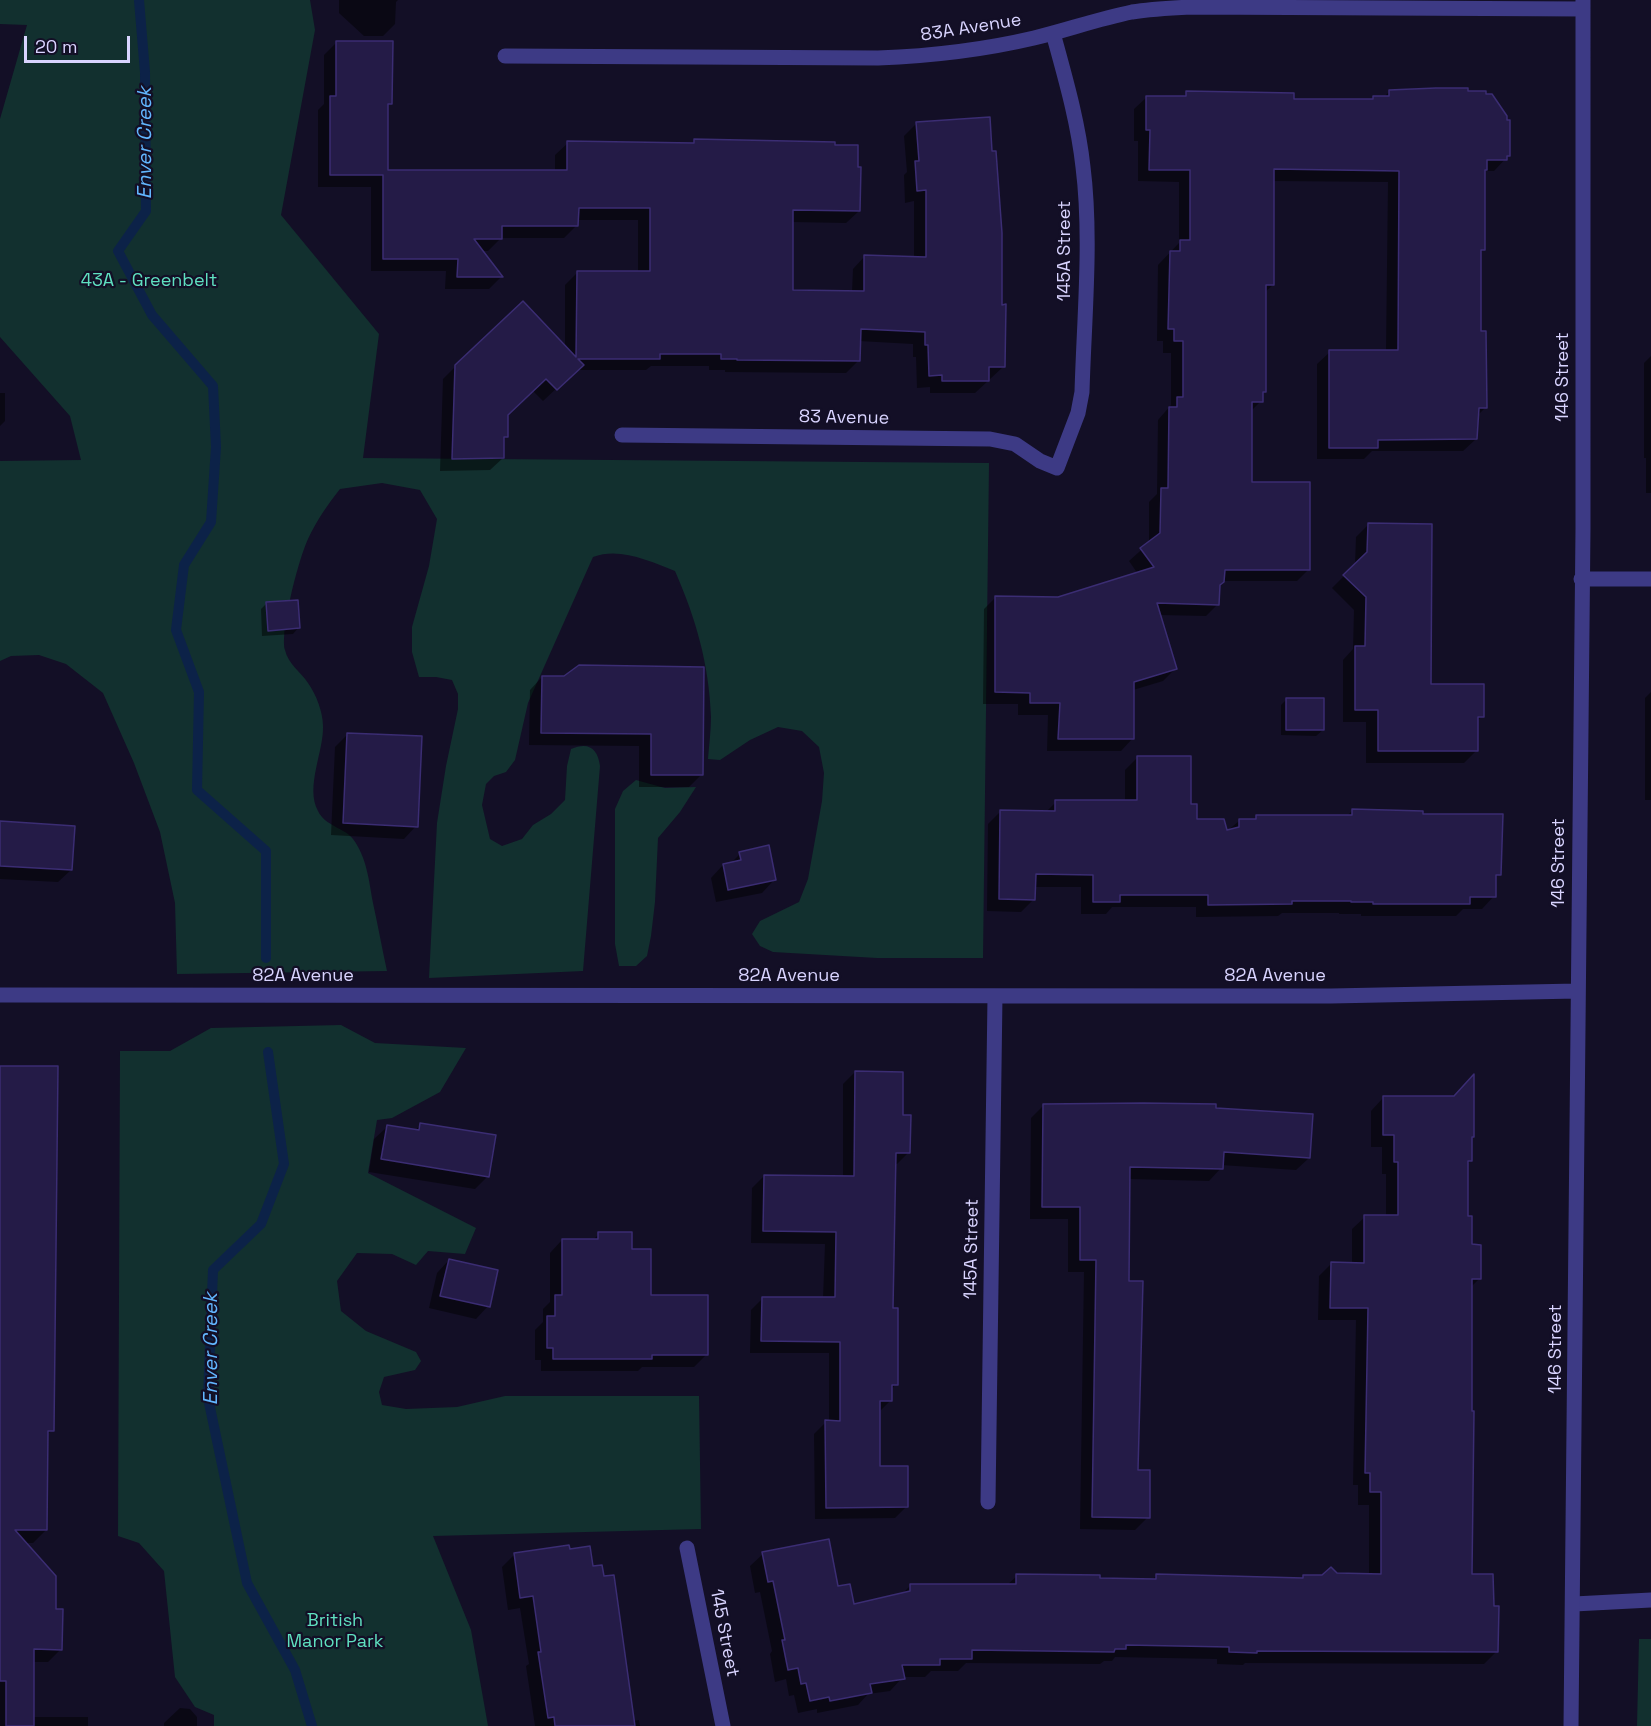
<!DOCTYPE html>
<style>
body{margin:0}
#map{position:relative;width:1651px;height:1726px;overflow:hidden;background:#130f26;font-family:"Space Grotesk",sans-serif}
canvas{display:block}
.scale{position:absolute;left:24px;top:36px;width:106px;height:27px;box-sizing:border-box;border:3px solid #d9d4ff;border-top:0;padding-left:8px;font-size:18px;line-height:21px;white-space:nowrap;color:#d9d4ff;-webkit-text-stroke:4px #130f26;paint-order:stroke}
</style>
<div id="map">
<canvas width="1651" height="1726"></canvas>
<div class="scale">20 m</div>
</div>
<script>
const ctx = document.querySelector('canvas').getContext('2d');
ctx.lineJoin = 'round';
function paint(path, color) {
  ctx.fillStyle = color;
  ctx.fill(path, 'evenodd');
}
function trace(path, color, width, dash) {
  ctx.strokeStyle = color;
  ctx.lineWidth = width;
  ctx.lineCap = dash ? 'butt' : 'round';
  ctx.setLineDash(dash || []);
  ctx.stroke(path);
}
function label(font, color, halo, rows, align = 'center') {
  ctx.font = font + ' "Space Grotesk",sans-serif';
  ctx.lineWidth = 4.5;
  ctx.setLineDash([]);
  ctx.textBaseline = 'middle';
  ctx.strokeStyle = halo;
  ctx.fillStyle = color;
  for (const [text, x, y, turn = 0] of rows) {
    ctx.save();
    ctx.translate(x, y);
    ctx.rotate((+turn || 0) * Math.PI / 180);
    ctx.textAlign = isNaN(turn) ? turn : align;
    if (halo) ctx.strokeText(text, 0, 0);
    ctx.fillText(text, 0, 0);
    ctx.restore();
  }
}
paint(new Path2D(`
 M0 0H310L315 30 281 215 379 334 363 458 989 463 983 958H877L773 952 760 946 752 934 760 921 799 902 808 879 822 801 824 773 819 747 802 731 778 727 750 740 720 760 708 759C709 745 711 731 711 717 709 664 696 619 675 571 649 561 620 547 593 557L528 703 515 760 506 772 494 776 486 784 482 805 490 839 502 846 522 839 533 825 551 814 565 800 567 766 571 749C589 741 598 749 600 766L583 971 429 978 437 823 446 766 458 709V694L452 680 436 677H419L412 652V627L429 566 437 519 420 490 382 483 340 489C328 504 317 520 308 539 299 558 280 630 285 650 288 664 301 672 308 683 316 694 323 712 323 726 324 751 305 787 318 811 325 826 345 828 353 839 367 858 369 881 373 903 378 926 382 948 387 971L177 974 175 903 160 832 134 763 103 693 66 664 39 655 11 656 0 661V461L81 460 70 416 0 337V119L27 25 0 24Z
 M636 780 665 788 696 787 680 812 658 838 655 902 651 936 647 956 636 966H619L615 944V809L623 791Z
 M341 1025 375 1043 466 1048 440 1092 392 1118 377 1120 368 1173 476 1228 465 1254 428 1251 416 1265 392 1254 357 1253 337 1281 341 1311 366 1331 416 1352 421 1361 415 1370 384 1377 379 1392 382 1405 406 1409 457 1407 505 1396H699L701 1529 433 1536 471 1630 488 1726H214V1715L195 1707 175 1677 164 1571 139 1543 118 1536 120 1051H170L211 1028Z
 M1639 1639H1651V1726H1637Z`), '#12302f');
paint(new Path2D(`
 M339 0H398L396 2 395 24 383 36H364L339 13Z
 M337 42 390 103 386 107V171L555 172V155L568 143 691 144 695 141 859 211 846 223 792 222V292H852L853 269 865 256 914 258V201L905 203 904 175 907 172 904 136 917 123 1001 306 1003 367 975 393H930V387L917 388 916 357H913V344L859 341V360L846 373 725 372V370H709V366H651L646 370H576L543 401 533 391 507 415V436L503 440V458L490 470 440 471 443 379 456 366 565 347V285L578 272H638V220H577V225L564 238H501L488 251H481L501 277 489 289H445L446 271H371V187H318V110L324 104V55Z
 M1390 91 1467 92 1509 155 1494 171H1483V250L1479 254V333L1486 407 1477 416 1476 439 1463 451H1372L1364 459H1317V364L1330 352H1386L1388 182 1273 181V285L1264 293V392L1261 394V401L1250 412V484L1309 569 1297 581H1223L1218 586V604L1206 616 1159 615 1175 669 1163 681 1133 690V738L1121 751H1047L1048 715H1018V704H983L984 609 996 597 1026 608 1138 574 1129 561 1149 543V502L1157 494 1158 420 1171 405V353H1163V341H1157L1158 265 1179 243V182L1138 181V141H1134V109L1147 97 1182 98 1187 93 1293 101H1370L1373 97H1384Z
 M1651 356V493H1646V458H1644V363Z
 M0 393H5V421L0 426Z
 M1369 524 1429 686 1482 716 1477 721V750L1464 763H1366V722H1343V660L1353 649 1354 610 1332 588 1355 565 1356 537Z
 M267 603 299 627 293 634 262 636 261 609Z
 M579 667 702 774 689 787H639V746L529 745 530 690 542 677 565 678Z
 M1651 692V800H1645V698Z
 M1287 699 1323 730 1316 736 1281 735V705Z
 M348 734 416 826 404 839 331 835 335 747Z
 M1137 758 1190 806 1196 821 1226 832 1239 821H1253L1257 817H1346L1352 811 1421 815 1499 874 1494 879V896L1482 909H1463L1456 916H1361V914H1339V913H1282L1278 916 1196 917V907H1112L1106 914H1081V887H1034V899L1021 912 987 911 988 824 1001 811 1046 812 1056 802H1125V770Z
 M0 823 71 870 58 882 0 879Z
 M740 854 774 880 762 893 716 902 711 878 723 865 730 864Z
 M0 1067 52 1430 47 1435 46 1530 33 1543H24L55 1611 61 1649 48 1662H32V1717H88V1726H0Z
 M855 1072 901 1116 909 1152 897 1164H894L892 1310 896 1384 891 1390V1400L878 1413 879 1468 907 1506 895 1518 815 1519 814 1434 826 1422H829V1353H750L751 1310 763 1298 823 1299 825 1244 751 1243 752 1188 764 1176 843 1177V1084Z
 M1383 1098 1473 1137 1471 1139V1161L1466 1165V1218L1470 1246 1479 1279 1470 1288 1471 1576 1497 1651 1484 1664 1245 1663 1243 1665 1217 1664V1659L1115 1657 1112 1661H1104L1100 1664 966 1663 958 1671H931L925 1677H903L890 1691 868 1694 858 1705 817 1713V1709L798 1713 794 1695 789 1696 786 1679 775 1682 770 1654 772 1651 760 1592 755 1593 750 1566 763 1554 837 1588 853 1606 902 1594 911 1585H1007L1017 1576 1152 1580 1157 1575 1301 1579 1303 1577 1337 1574 1369 1575V1505H1358V1485H1353L1356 1320H1318L1319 1276 1331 1264H1352V1229L1365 1217H1386V1174H1382V1147H1371V1111Z
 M1044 1105 1215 1110 1309 1158 1296 1170 1221 1165V1168L1209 1181 1128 1179 1127 1282 1137 1471 1148 1517 1135 1530 1080 1529 1084 1272H1068V1219H1030L1031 1118Z
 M421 1125 488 1176 475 1189 369 1172 374 1139 387 1127 414 1131Z
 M599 1234 630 1251 649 1297 707 1354 694 1367H642L638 1371H541V1360H535V1330L543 1322V1309L550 1302V1253L562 1240H593Z
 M449 1260 488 1306 476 1319 429 1308 437 1273Z
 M514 1555 633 1721 639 1720 640 1726H535L526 1666 529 1664 520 1608 508 1610 502 1567Z
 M180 1708 190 1709 197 1717V1726H164V1723Z`), '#0007');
trace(new Path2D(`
 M139 0 145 72 146 211 118 251 152 315 213 386 216 447 211 522 184 565 176 630 199 692 197 790 266 851V958
 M268 1052 284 1164 261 1224 213 1270 208 1398 247 1583 295 1670 312 1726`), '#0c2248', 10);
const building = new Path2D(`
 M336 41H393L392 104H388V170H567V141L694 143V139L835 142V145H858V167H861L860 211 793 210V290L864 291V255L926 257V190L917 191 915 161H919L916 122 990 117 992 151H996L1002 233V305L1006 304 1005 367H989V381H942V375L929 376 928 345H925V332L861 329 860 361 737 360V359H721V354H660V359H578L584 365 557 390 546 379 508 415V437H504V458L452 459 455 365 523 301 576 357 577 271H650V208H579L578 226H502V239H474L503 277H457L458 259H383V175H330V96H336Z
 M1436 88H1468V91H1486V94H1492L1507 116V120H1510V156H1507V160H1487V170H1485V250H1481V331H1486L1487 408H1479L1477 439 1378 440V448H1329V350H1398L1399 171 1274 169V285H1266V392H1263V402H1252V482H1310V570H1225L1224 582 1220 585 1219 605 1157 603 1177 669 1134 682V739H1058L1060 703H1030V693L995 692V596L1058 597 1154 567 1140 548 1160 533 1161 488H1168L1169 407H1177V397H1183V341H1174V329H1168L1170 251H1180V240H1190V170H1149L1150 130H1146V96H1186V91L1294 93V99H1373V96H1389V90Z
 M1368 523 1432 524 1431 684H1484V717H1478V751H1378V710H1355V646H1365L1366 597 1343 575 1367 552Z
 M298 600 300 628 268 631 266 602Z
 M579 665 704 667 703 775H651V734L541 733 542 676H564Z
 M1286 698H1324V730H1286Z
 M347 733 422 736 418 827 343 823Z
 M1137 756H1191V804H1197V819H1224L1227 830 1239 827V819H1256V815H1352V809L1423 811V814H1503L1501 875H1496V897H1470V904H1373V902H1351V901H1292V904L1208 905V895H1120V902H1093V875L1036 874 1035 900 999 899 1000 810 1055 811V800H1137Z
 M0 821 75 826 72 870 0 866Z
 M769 845 776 880 728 890 723 864 741 860 739 852Z
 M0 1066H58L54 1431H48L47 1530H15L56 1576V1609H63L62 1650 34 1649V1726H6V1681H0Z
 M855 1071 903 1072V1115H911L910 1153H896L893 1308H898V1385H892V1401H880V1466H908V1507L826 1508 825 1420 840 1421V1342L761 1341 762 1297H835L836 1232 763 1231 764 1175 854 1176Z
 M1474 1074V1137H1472V1161H1468V1216H1472V1244L1481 1245V1279H1472V1411H1474L1472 1574H1493L1494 1606H1499L1498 1652 1257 1651V1653L1229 1652V1647L1126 1645V1649H1115L1114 1652 972 1650V1659H940V1665H902L905 1679 870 1684 872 1693 830 1701 829 1697 810 1701 806 1683 801 1684 798 1668 788 1670 782 1640H785L773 1581 768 1582 762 1552 829 1539 838 1586 850 1584 854 1604 910 1591V1584H1016V1574L1100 1575V1578L1156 1579V1574L1303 1578V1575H1322L1331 1567 1337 1573 1381 1574V1492H1370V1473H1365L1368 1308H1330L1331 1262 1364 1263V1215H1398V1162H1394V1135H1383V1096H1454Z
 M1143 1103 1216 1104V1108L1313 1114 1310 1158 1224 1152 1223 1169 1130 1167 1129 1281H1143L1138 1470H1150V1518L1092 1517 1096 1260H1080V1207H1042L1043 1104Z
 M420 1123 496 1135 489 1177 381 1159 387 1125 419 1130Z
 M598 1232H632V1249H651V1295H708V1355H652V1359H553V1348H547V1316H555V1295H562V1239H598Z
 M449 1259 498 1270 490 1307 440 1296Z
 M569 1545 570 1549 590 1546 593 1566 602 1565 604 1576 614 1575 635 1726H555L554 1717 548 1718 538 1652H541L533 1596 520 1598 514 1553Z`);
paint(building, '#241b47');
trace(building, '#3b2d73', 1.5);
trace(new Path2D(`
 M1574 1604 1651 1600`), '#3d3a85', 15);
trace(new Path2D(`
 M505 56 878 58C931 56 983 50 1034 38 1067 30 1098 19 1132 12 1151 9 1171 8 1191 7L1583 9
 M622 435 990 439 1015 444 1040 461 1057 468 1078 413 1082 392C1084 320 1092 238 1083 167 1078 121 1065 77 1053 33
 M1581 579H1651
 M0 995 1331 996 1577 991
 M988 1502 995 996
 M687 1548 723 1726
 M1571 1726 1583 528V0`), '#3d3a85', 15);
label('18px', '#d9d4ff', '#130f26', [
 ["83A Avenue",971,28,-9],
 ["145A Street",1065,251,-90],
 ["146 Street",1563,377,-90],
 ["83 Avenue",844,418,1],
 ["146 Street",1559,863,-90],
 ["82A Avenue",303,976],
 ["82A Avenue",789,976],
 ["82A Avenue",1275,976],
 ["145A Street",972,1249,-89],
 ["146 Street",1556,1349,-90],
 ["145 Street",724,1633,79]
]);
label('18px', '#5fe0c0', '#130f26', [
 ["43A - Greenbelt",149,281],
 ["British",335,1621],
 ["Manor Park",335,1642]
]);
label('italic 20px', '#62b6ff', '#130f26', [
 ["Enver Creek",146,143,-90],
 ["Enver Creek",212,1349,-90]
]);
</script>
